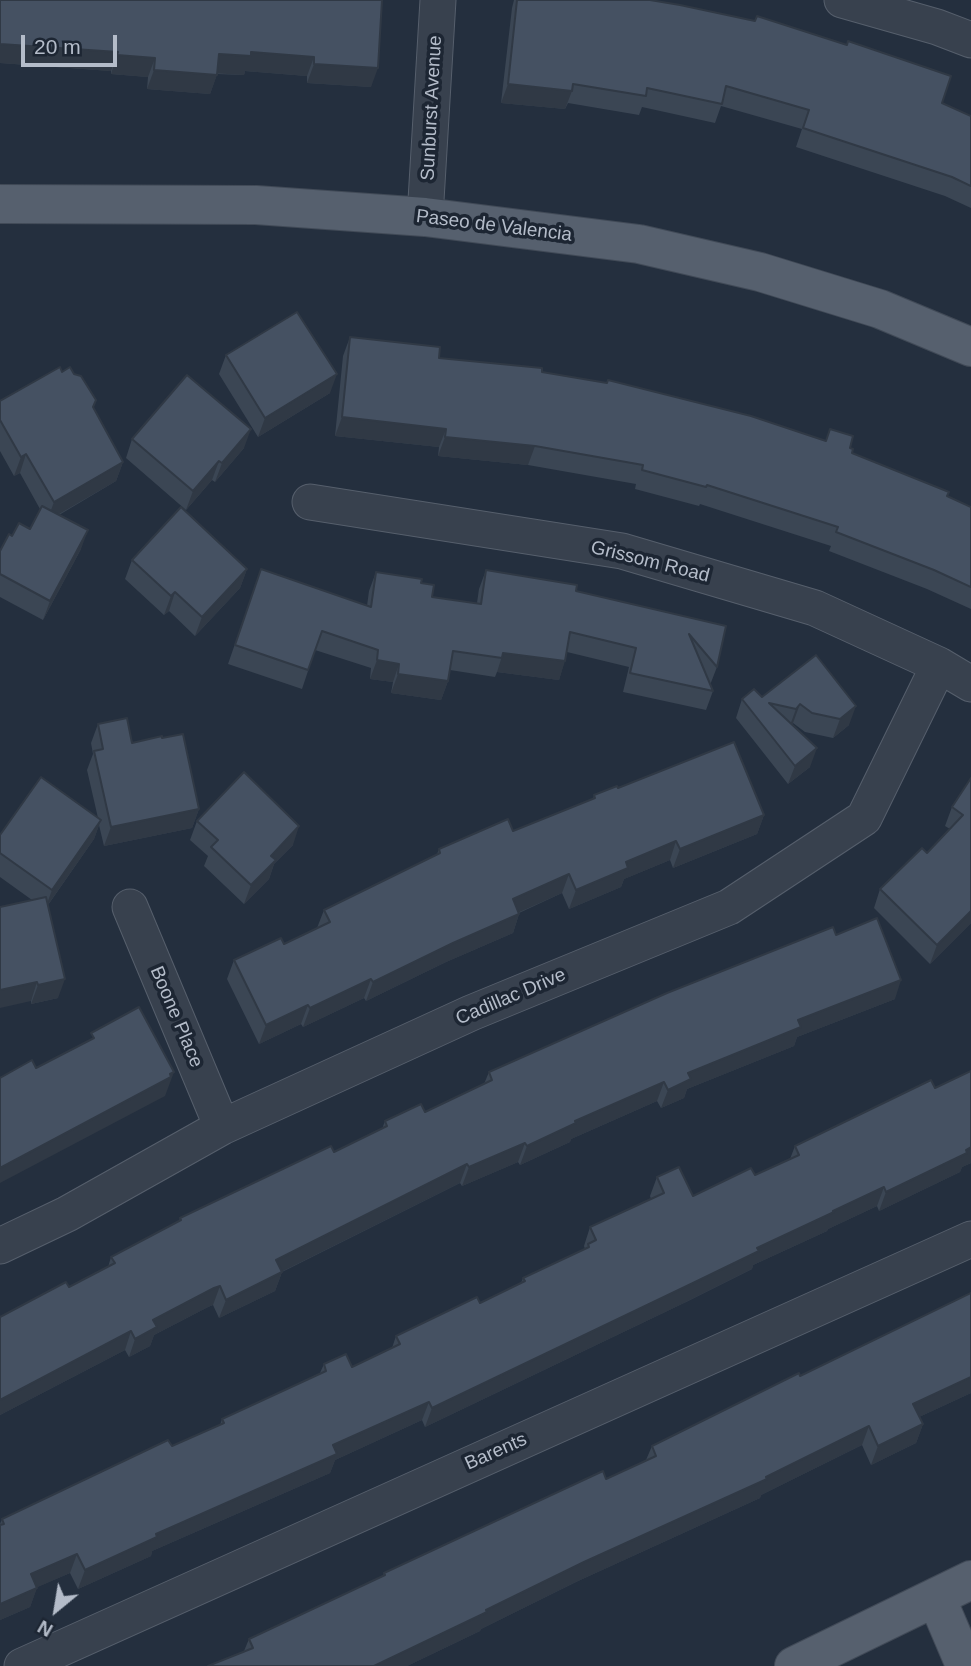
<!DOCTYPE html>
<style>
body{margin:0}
#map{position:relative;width:971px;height:1666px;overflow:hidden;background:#242f3e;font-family:Helvetica,sans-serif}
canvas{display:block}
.north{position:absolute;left:21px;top:1575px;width:70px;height:70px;-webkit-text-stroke:5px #1d2633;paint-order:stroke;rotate:210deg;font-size:19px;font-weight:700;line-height:28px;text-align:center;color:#b4bcc9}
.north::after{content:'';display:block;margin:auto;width:24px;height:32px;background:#b4bcc9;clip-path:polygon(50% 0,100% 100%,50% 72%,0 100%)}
.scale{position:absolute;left:21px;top:35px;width:96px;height:32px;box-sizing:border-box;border:4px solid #b4bcc9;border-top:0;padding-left:9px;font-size:21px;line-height:24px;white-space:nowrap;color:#b4bcc9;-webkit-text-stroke:5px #1d2633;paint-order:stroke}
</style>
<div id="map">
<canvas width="971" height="1666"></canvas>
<div class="north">N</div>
<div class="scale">20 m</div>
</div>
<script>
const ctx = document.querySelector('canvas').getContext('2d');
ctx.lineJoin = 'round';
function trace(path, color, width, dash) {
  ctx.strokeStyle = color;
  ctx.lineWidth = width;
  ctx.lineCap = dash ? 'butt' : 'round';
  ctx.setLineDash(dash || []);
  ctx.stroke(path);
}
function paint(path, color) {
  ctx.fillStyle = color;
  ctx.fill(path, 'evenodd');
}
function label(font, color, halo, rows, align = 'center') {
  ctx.font = font + ' Helvetica,sans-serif';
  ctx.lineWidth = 7;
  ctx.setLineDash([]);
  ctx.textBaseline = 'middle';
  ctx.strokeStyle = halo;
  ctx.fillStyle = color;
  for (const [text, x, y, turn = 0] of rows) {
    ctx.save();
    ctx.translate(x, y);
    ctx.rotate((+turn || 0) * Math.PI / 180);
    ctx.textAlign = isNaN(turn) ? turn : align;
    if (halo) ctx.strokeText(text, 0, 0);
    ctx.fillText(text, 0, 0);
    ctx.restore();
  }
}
const minor = new Path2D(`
 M842 0 937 27 971 40
 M425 217 438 0
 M310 502 622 551 815 608 939 665 971 684
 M130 907 222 1127
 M0 1246 67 1214 222 1127 471 1013 729 907 864 818 939 665
 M22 1666 971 1239`);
const major = new Path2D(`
 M0 204 256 205 425 217 639 244 760 272 880 309 971 347
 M936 1597 965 1665
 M794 1666 971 1580`);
trace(minor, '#565f6c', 37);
trace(major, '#414a57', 40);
trace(minor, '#38414e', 35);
trace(major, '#56606e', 38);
paint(new Path2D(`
 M382 0 371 87 307 83V76L245 71 244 75 217 74 210 94 147 89 148 77 111 74V71L0 63Z
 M514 0H650L942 103 971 116V208L945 196 796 147 802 129 721 106 715 123 642 107 639 115 568 103 565 109 501 103 512 8Z
 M350 337 439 358 542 372 607 383 608 380 850 448 852 453 971 507V609L927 589 829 551 831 546 700 504 699 506 635 489 636 484 528 465 438 456 439 447 335 436 343 356Z
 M226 355 330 393 258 437 219 374Z
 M0 401 93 408 123 462 116 481 59 515 81 549 43 620 0 597V551L12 536 30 529 40 509 20 473 14 476 0 451Z
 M132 439 244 448 215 482 212 480 186 510 126 458Z
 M132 560 247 569 240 588 195 636 169 611 164 615 125 579Z
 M261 569 367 606 369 591 376 572 421 583 432 597 477 603 479 589 486 570 726 626 717 667 710 685 713 691 706 710 623 692 629 667 567 652 559 680 497 672 495 677 450 670 448 681 441 700 391 693 393 682 370 679 371 668 315 650 302 689 228 664Z
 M816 655 849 725 833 738 805 732 793 723 792 725 810 767 788 784 736 718 742 699 762 697Z
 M98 724 132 743 162 738 199 809 192 828 104 846 99 825 94 839 48 905 58 998 31 1004 32 900 0 877V835L98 818 87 770 93 754 91 743Z
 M971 778V923L930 964 874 908 880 889 927 853 950 829 945 826 952 807Z
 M618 788 764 815 757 834 673 868 670 860 624 879 621 887 569 909 562 893 519 913V914L513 933 446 962 366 1001 364 998 303 1027 301 1024 259 1044 227 979 234 960 284 944 317 928 324 910 437 854 439 849 513 831 593 799 594 795Z
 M197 821 293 845 274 864 269 879 244 904 204 866 208 856 190 840Z
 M836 935 895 999 797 1037 794 1046 687 1089 684 1098 661 1108 657 1101 571 1139 570 1142 520 1165 518 1162 462 1186 460 1183 282 1272 275 1291 219 1318 213 1305 208 1307 154 1335 150 1346 129 1357 125 1350 0 1415V1317L69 1287 108 1267 111 1257 179 1221 180 1218 334 1152 382 1129 385 1121 425 1112 484 1084 489 1072Z
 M971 1071V1163L962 1167 960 1172 879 1211 877 1206 828 1229 827 1231 753 1265 752 1269 686 1302 425 1427 422 1420 335 1460 330 1473 152 1551 151 1556 78 1589 70 1573 37 1587 30 1607 0 1620V1524L2 1519 220 1425 222 1419 320 1373 324 1364 352 1367 392 1348 396 1336 480 1303 521 1283 523 1278 585 1249 584 1246 590 1227 651 1199 650 1196 657 1177 693 1196 755 1175 790 1159 795 1146 935 1088Z
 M800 1376 971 1393 919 1417 923 1424 916 1443 871 1465 862 1445 761 1495 760 1498 578 1581 481 1629 480 1631 407 1666H208L244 1651 249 1639 383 1576 384 1573 606 1479 646 1460 652 1446Z`), '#3b4654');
paint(new Path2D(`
 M0 44 118 52 111 71 0 63Z
 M251 52 314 57 307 76 245 71 244 75 212 73 219 54Z
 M117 55 155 58 148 77 111 74Z
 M314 64 378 68 371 87 307 83Z
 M154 70 217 75 210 94 147 89Z
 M508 84 572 91 565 109 501 103Z
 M337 374 330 393 258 437 265 418Z
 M342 417 446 429 439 447 335 436Z
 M251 429 244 448 215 482 222 463Z
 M445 437 535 446 528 465 438 456Z
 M26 454 20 473 14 476 21 457Z
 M219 461 212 480 186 510 193 491Z
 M123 462 116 481 47 521 54 502Z
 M88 530 81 549 43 620 50 601Z
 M247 569 240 588 195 636 202 617Z
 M175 592 169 611 164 615 171 596Z
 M503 653 565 661 559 680 497 672Z
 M377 660 399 664 393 682 370 679Z
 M398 674 448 681 441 700 391 693Z
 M800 704 793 723 789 728 796 709Z
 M856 706 849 725 833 738 840 719Z
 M817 748 810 767 788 784 795 766Z
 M199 809 192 828 104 846 111 827Z
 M764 815 757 834 673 868 680 849Z
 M101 820 94 839 45 909 52 890Z
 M299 826 293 845 274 864 269 879 244 904 251 885 271 856Z
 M676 841 670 860 624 879 621 887 569 909 576 890 626 862Z
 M569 874 562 893 506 918 513 899Z
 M971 911V923L930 964 937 945Z
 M519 914 513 933 446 962 366 1001 373 982 453 943Z
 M65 979 58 998 31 1004 38 985Z
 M371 979 364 998 303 1027 310 1008Z
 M901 980 895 999 797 1037 794 1046 687 1089 684 1098 661 1108 668 1090 688 1073 798 1020Z
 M37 982 31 1001 0 1008V990Z
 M308 1005 301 1024 259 1044 266 1025Z
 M174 1072 165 1096 0 1183V1168Z
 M664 1082 657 1101 571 1139 570 1142 520 1165 527 1146 575 1121Z
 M525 1143 518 1162 462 1186 469 1167Z
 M971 1147V1163L962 1167 960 1172 879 1211 886 1192Z
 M467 1164 460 1183 269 1278 276 1260Z
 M884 1187 877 1206 828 1229 827 1231 753 1265 752 1269 686 1302 425 1427 432 1408 833 1211Z
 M282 1272 275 1291 219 1318 226 1300Z
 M220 1286 213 1305 208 1307 154 1335 150 1346 129 1357 135 1339 153 1320 214 1288Z
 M131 1331 125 1350 0 1415V1400Z
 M971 1377V1393L906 1423 913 1404Z
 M429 1402 422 1420 335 1460 330 1473 152 1551 151 1556 78 1589 85 1570 333 1445Z
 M923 1424 916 1443 871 1465 878 1446Z
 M869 1426 862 1445 761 1495 760 1498 578 1581 481 1629 480 1631 407 1666H374L584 1562 766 1477Z
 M77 1554 70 1573 24 1593 31 1574Z
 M37 1588 30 1607 0 1620V1604Z`), '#303945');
const building = new Path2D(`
 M0 0H382L378 68 314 64V57L251 52V56L219 54 217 75 154 70 155 58 117 55 118 52 0 44Z
 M517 0H650L680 5 755 21 757 16 847 45 848 41 951 76 942 103 971 116V186L952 177 803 128 809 110 726 86 722 104 647 88 646 96 573 84 572 91 508 84Z
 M297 312 337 374 265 418 226 355Z
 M350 337 440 347 439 358 542 368V372L607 383 608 380 751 416 826 441 830 429 853 436 850 448 853 449 852 453 949 492 947 496 971 507V587L934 570 836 532 838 527 707 485 706 487 642 470 643 465 535 446 445 437 446 429 342 417Z
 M60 367 62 372 70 367 74 374 81 376 96 400 93 407 123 462 54 502 26 454 21 457 0 420V401Z
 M187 375 251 429 222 463 219 461 193 491 132 439Z
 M42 506 88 530 50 601 0 574V551L9 534 12 536 19 523 30 529Z
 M181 507 247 569 202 617 175 592 171 596 132 560Z
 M261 569 371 607 376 572 422 579 421 583 434 585 432 597 481 604 486 570 577 585 576 591 726 626 717 667 689 634 713 691 630 673 636 648 570 632 565 661 503 653 502 658 453 651 448 681 398 674 399 664 377 660 378 650 322 631 308 670 235 645Z
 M816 655 856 706 840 719 812 713 800 704 796 709 769 703 817 748 795 766 742 699 754 689 762 697Z
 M127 718 132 743 162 736V738L183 734 199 809 111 827 94 751 103 749 98 724Z
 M734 742 764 815 680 849 676 841 626 862 628 868 576 890 569 874 513 899 519 914 453 943 373 982 371 979 310 1008 308 1005 266 1025 234 960 281 938 284 944 330 922 324 910 440 853 439 849 508 819 513 831 595 798 594 795 617 786 618 788Z
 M244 772 299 826 271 856 276 860 251 885 211 847 218 840 197 821Z
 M41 777 101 820 52 890 0 853V835Z
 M971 778V911L937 945 880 889 922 848 927 853 963 815 952 807Z
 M46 897 65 979 38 985 37 982 0 990V907Z
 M877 918 901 980 798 1020 801 1027 688 1073 691 1079 668 1090 664 1082 575 1121 576 1123 527 1146 525 1143 469 1167 467 1164 276 1260 282 1272 226 1300 220 1286 214 1288 153 1320 157 1327 135 1339 131 1331 0 1400V1317L66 1282 69 1287 115 1263 111 1257 181 1220 180 1218 331 1146 334 1152 387 1126 385 1121 421 1104 425 1112 492 1080 489 1072 667 993 833 927 836 935Z
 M139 1007 174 1072 170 1074 171 1077 0 1168V1078L32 1060 36 1068 94 1038 91 1033Z
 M971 1071V1147L966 1150 967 1153 886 1192 884 1187 833 1211 834 1212 757 1248 759 1251 693 1283 432 1408 429 1402 333 1445 337 1454 156 1534 157 1537 85 1570 77 1554 31 1574 37 1588 0 1604V1525L4 1524 2 1519 168 1440 172 1446 224 1423 222 1419 326 1371 324 1364 346 1354 352 1367 400 1344 396 1336 477 1297 480 1303 525 1281 523 1278 589 1247 588 1244 596 1240 590 1227 664 1193 657 1177 679 1167 693 1196 751 1168 755 1175 799 1155 795 1146 931 1080 935 1088Z
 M971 1293V1377L913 1404 923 1424 878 1446 869 1426 766 1477 767 1479 584 1562 486 1610 487 1612 374 1666H208L253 1648 249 1639 385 1575 384 1573 603 1471 606 1479 656 1456 652 1446 799 1373 800 1376Z`);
paint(building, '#455162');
trace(building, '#303945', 2);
label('19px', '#b4bcc9', '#1d2633', [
 ["Sunburst Avenue",432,108,-87],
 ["Paseo de Valencia",494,226,7],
 ["Grissom Road",650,562,14],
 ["Cadillac Drive",511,997,-23],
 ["Boone Place",176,1017,67],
 ["Barents",496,1452,-24]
]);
</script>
